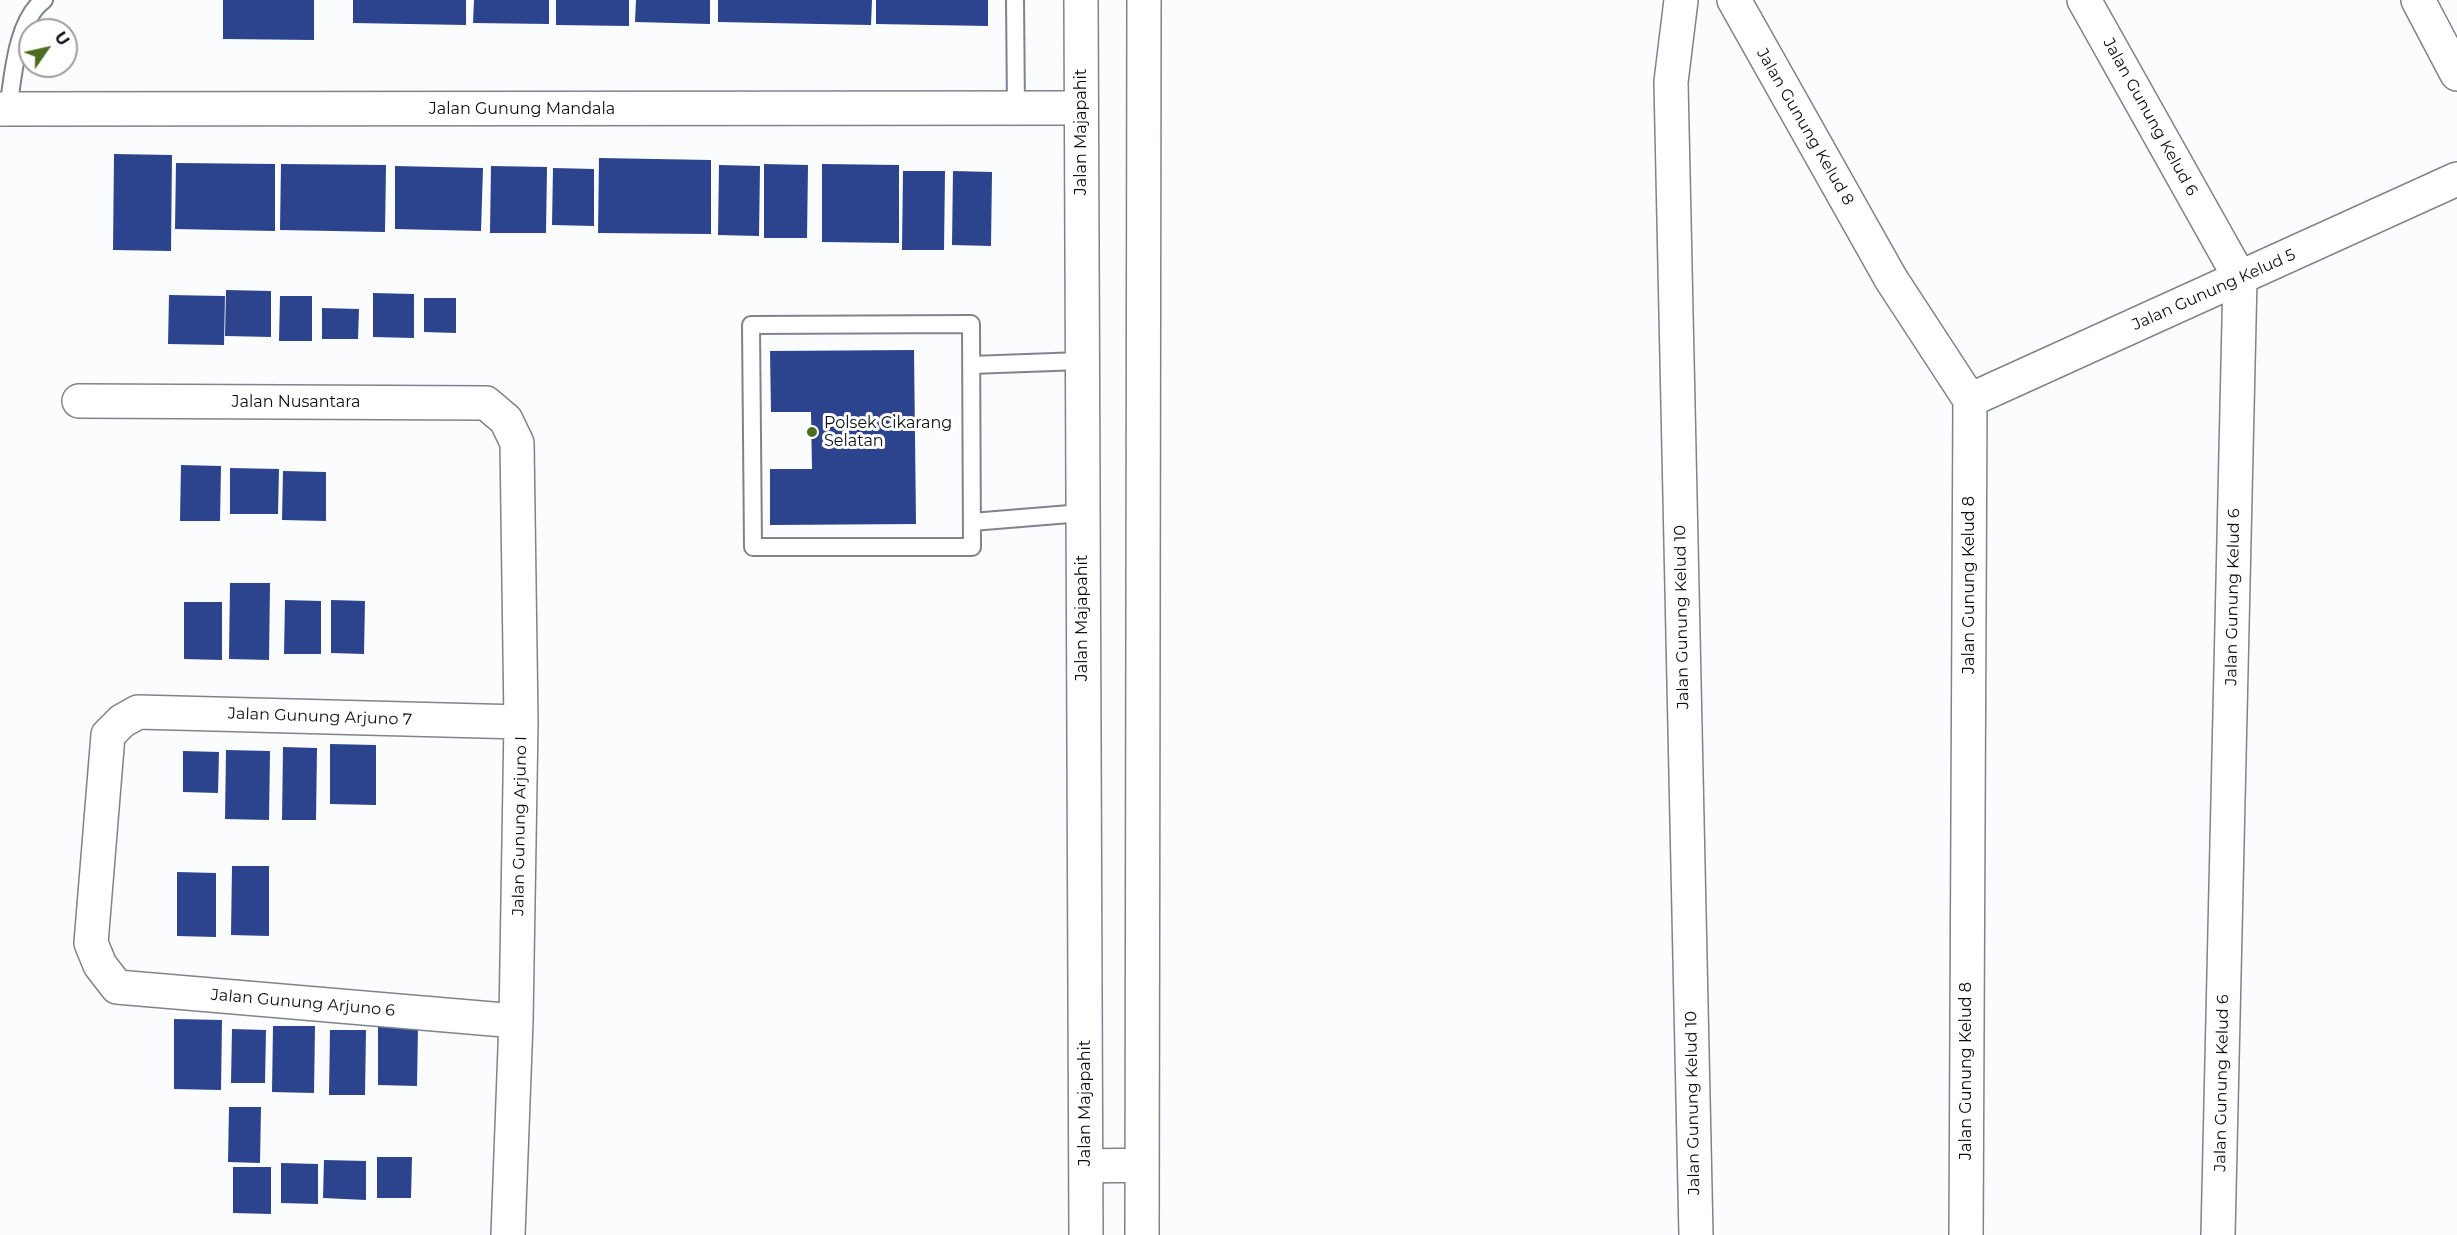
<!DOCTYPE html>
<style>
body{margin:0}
#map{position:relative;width:2457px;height:1235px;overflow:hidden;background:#fbfcfe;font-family:Montserrat,sans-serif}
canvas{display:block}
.north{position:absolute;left:18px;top:18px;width:60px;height:60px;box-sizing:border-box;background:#fff;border:2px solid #9e9ea0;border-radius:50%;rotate:56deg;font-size:16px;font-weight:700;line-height:24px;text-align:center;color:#0c0d11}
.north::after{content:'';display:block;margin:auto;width:21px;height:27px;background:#4d6c22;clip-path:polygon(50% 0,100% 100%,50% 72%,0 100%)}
</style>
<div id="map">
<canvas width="2457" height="1235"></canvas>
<div class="north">U</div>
</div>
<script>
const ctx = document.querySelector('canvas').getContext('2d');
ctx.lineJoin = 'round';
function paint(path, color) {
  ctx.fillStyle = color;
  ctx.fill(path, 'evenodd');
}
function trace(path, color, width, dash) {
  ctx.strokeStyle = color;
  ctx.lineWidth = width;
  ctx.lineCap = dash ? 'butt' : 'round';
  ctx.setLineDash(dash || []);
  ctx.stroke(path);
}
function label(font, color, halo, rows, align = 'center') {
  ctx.font = font + ' Montserrat,sans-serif';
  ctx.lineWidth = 6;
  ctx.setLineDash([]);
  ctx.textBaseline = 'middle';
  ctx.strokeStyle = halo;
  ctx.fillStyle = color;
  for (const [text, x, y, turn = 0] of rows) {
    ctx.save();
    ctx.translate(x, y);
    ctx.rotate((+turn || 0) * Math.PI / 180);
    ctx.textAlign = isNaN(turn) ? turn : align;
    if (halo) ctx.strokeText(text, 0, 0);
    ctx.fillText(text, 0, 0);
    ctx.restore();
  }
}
paint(new Path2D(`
 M223 0H314V40L223 39Z
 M353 0H466V25L353 23Z
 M474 0H549V24L473 23Z
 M556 0H629V26L556 25Z
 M636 0H710V24L635 22Z
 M718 0H872L871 25 718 22Z
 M876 0H988V26L876 24Z
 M114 154 172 155 171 251 113 250Z
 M599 158 711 160V234L598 233Z
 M176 163 275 164V231L175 229Z
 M281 164 386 165 385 232 280 230Z
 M764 164 808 165 807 238H764Z
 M822 164 899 165V243L822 242Z
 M719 165 760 166 759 236 718 235Z
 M395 166 483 168 481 231 395 229Z
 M491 166 547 167 546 233H490Z
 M553 168 594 169V226L552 225Z
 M903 171H945L944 250H902Z
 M953 171 992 172 991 246 952 245Z
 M226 290 271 291V337L225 336Z
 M373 293 414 294V338L373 337Z
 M169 295 225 296 224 345 168 344Z
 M280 296H312V341H279Z
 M424 298H456V333L424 332Z
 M322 308 359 309 358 339H322Z
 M914 350 916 524 770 525V469H812L811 412H771L770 351Z
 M181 465 221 466 220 521H180Z
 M230 468 279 469 278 514H230Z
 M283 471 326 472V521L282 520Z
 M230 583H270L269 660 229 659Z
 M285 600 321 601V654H284Z
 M331 600 365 601 364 654 331 653Z
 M184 602H222V660L184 659Z
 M330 744 376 745V805L330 804Z
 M283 747 317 748 316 820H282Z
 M226 750 270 751 269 820 225 819Z
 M183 751 219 752 218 793 183 792Z
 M232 866H269V936L231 935Z
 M177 872 216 873V937L177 936Z
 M174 1019 222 1020 221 1090 174 1089Z
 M378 1024 418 1025 417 1086 378 1085Z
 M273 1026H315L314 1093 272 1092Z
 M232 1029 266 1030 265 1083H231Z
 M330 1030H366L365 1095H329Z
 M229 1107H261L260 1163 228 1162Z
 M377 1157H412L411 1198H377Z
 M324 1160 366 1161V1200L323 1198Z
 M281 1163 318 1164V1204L281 1203Z
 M233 1167H271V1214L233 1213Z`), '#2c438d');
const service = new Path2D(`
 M1015 0 1016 108
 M8 110C13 78 16 20 44 0
 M971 324 972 547H753L751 325Z
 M971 365 1081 361
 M972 522 1082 513`);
const minor = new Path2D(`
 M1681 0 1671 82 1696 1235
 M1734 0 1891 279 1970 400 1966 1235
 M2084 0 2240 278 2218 1235
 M2418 0 2457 74
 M0 109 1081 108
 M1970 400 2457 179
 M79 401 486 403 506 420 517 443 521 722 516 1021 508 1235
 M516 1021 117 987 100 965 91 943 108 735 122 721 138 712 521 722`);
const tertiary = new Path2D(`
 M1081 0 1086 1235
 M1086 1166 1141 1165
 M1142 1235 1144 0`);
trace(service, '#7f838d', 20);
trace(minor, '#7f838d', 36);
trace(tertiary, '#7f838d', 36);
trace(service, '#fff', 16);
trace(minor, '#fff', 33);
trace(tertiary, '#fff', 33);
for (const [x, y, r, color] of [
 [812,432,6,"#4d6c22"]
]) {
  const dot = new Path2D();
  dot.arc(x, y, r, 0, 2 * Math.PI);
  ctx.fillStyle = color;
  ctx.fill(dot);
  trace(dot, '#fff', 2);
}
label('16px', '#0c0d11', '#fff', [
 ["Jalan Gunung Mandala",522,109],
 ["Jalan Gunung Kelud 6",2150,117,61],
 ["Jalan Gunung Kelud 8",1805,127,60],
 ["Jalan Majapahit",1081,132,-90],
 ["Jalan Gunung Kelud 5",2214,290,-24],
 ["Jalan Nusantara",296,402],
 ["Jalan Gunung Kelud 8",1969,585,-90],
 ["Jalan Gunung Kelud 6",2233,597,-89],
 ["Jalan Gunung Kelud 10",1682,617,-91],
 ["Jalan Majapahit",1082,618,-90],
 ["Jalan Gunung Arjuno 7",320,717,2],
 ["Jalan Gunung Arjuno I",520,826,-89],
 ["Jalan Gunung Arjuno 6",303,1003,5],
 ["Jalan Gunung Kelud 8",1966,1071,-90],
 ["Jalan Gunung Kelud 6",2222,1083,-89],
 ["Jalan Majapahit",1085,1103,-90],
 ["Jalan Gunung Kelud 10",1693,1103,-91]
]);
label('16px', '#0c0d11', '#fff', [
 ["Polsek Cikarang",824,423],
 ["Selatan",824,441]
], 'left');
</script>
